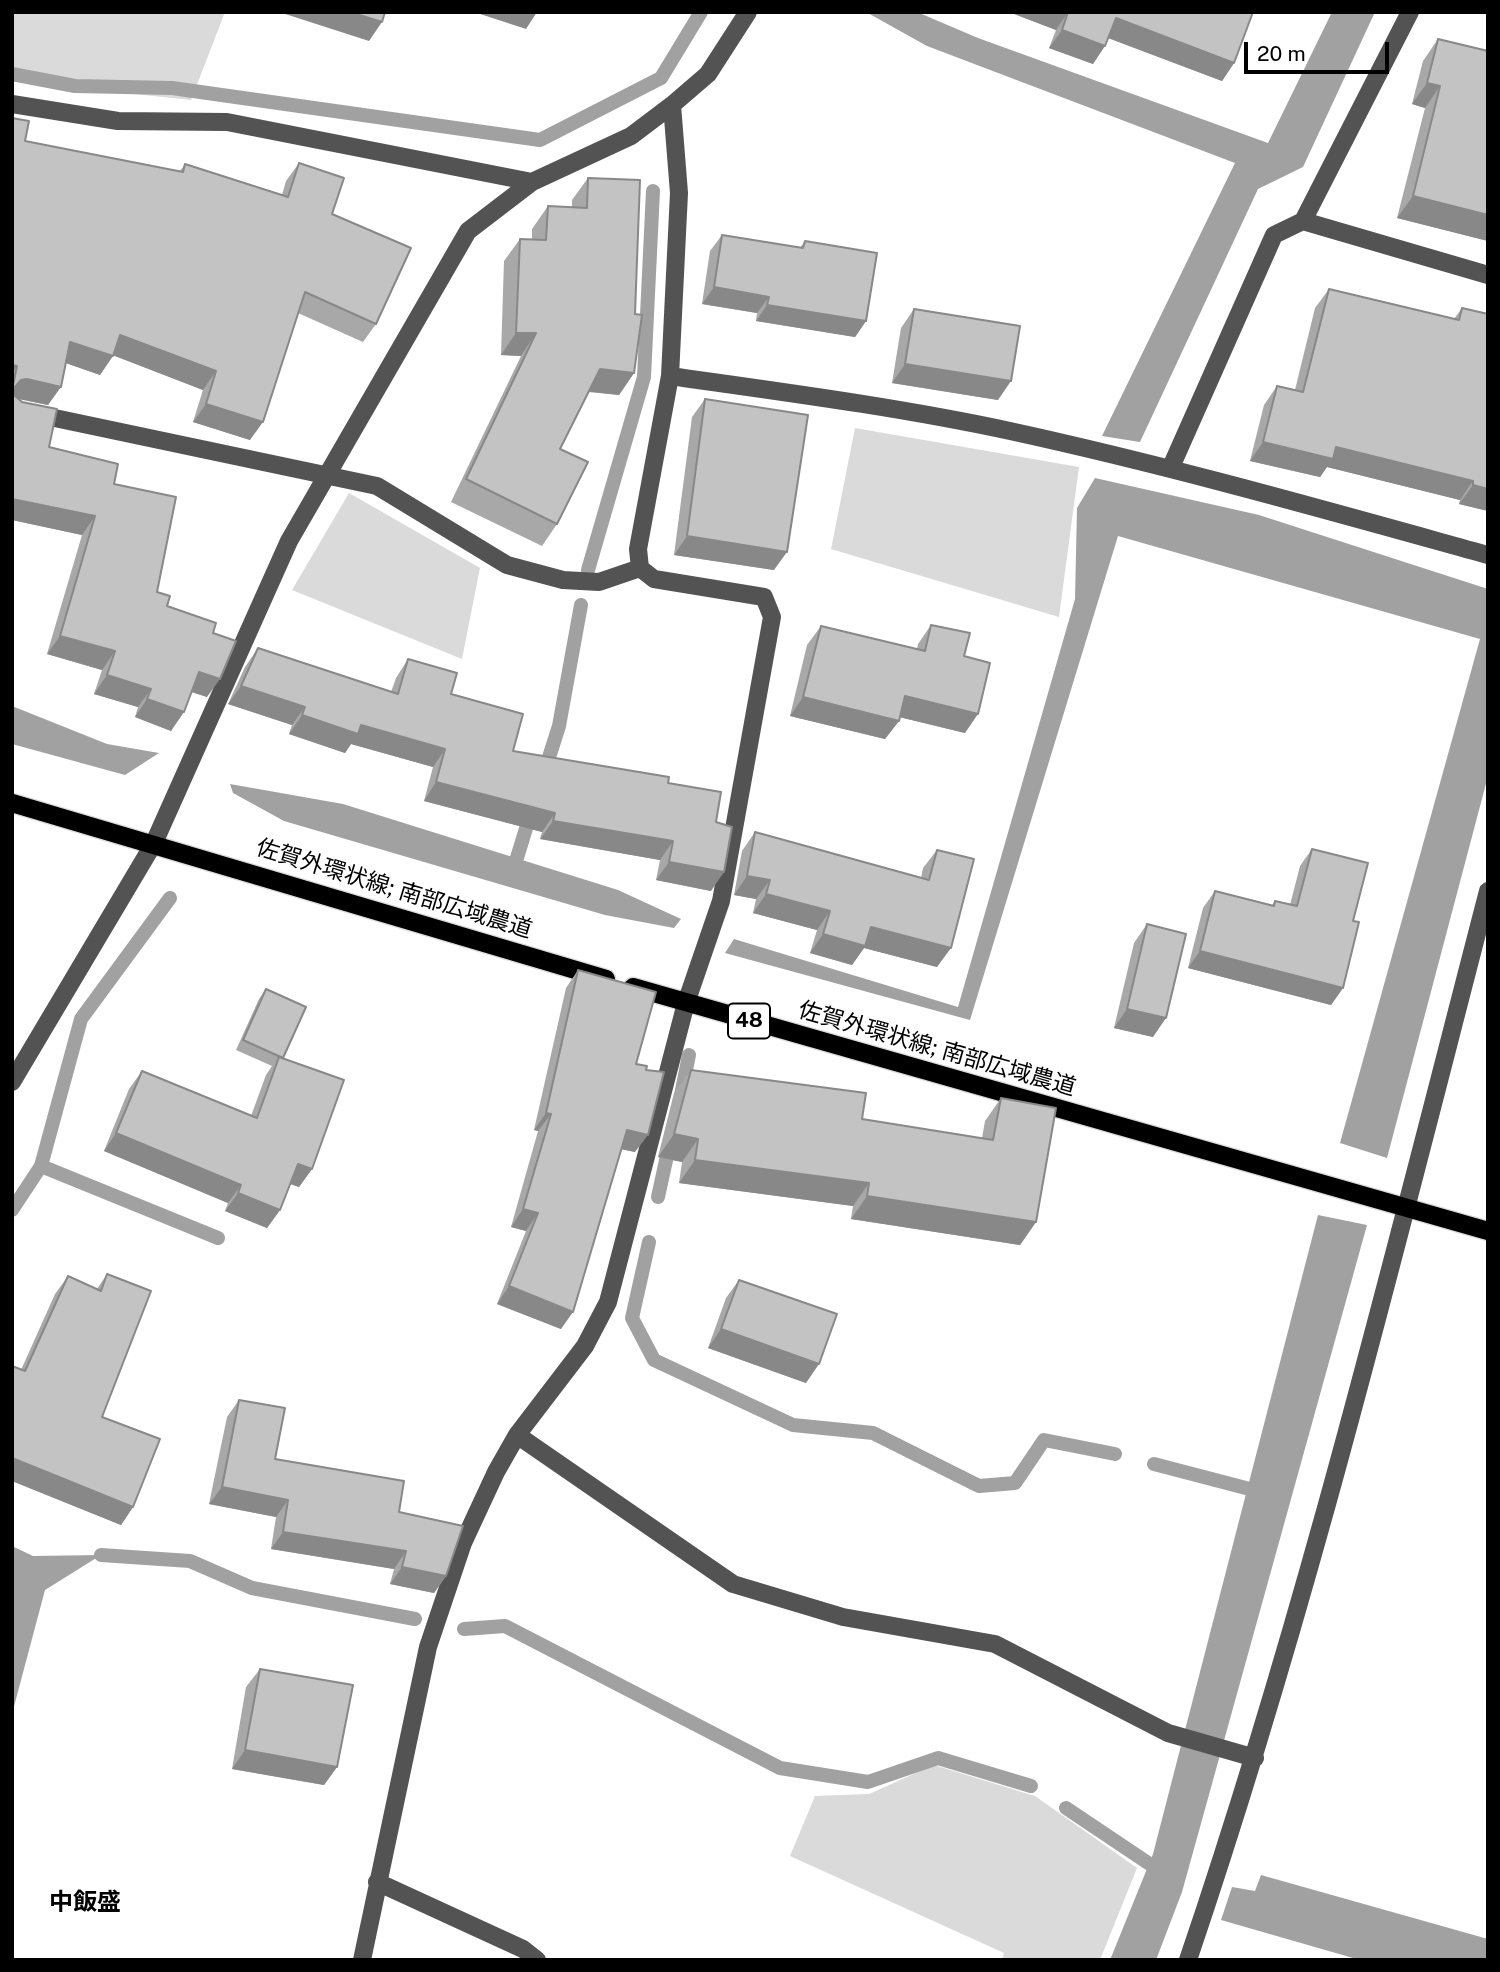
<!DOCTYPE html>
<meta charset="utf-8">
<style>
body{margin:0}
#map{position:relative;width:1500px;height:1972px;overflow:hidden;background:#fff;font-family:"Public Sans",sans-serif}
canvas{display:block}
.frame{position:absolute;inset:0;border:14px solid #000;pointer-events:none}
.scale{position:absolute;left:1244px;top:42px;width:145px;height:32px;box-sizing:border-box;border:4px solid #000;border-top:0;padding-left:9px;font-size:21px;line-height:24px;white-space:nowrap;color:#000;-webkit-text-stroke:5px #fff;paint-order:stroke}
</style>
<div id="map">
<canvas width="1500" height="1972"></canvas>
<div class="frame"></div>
<div class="scale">20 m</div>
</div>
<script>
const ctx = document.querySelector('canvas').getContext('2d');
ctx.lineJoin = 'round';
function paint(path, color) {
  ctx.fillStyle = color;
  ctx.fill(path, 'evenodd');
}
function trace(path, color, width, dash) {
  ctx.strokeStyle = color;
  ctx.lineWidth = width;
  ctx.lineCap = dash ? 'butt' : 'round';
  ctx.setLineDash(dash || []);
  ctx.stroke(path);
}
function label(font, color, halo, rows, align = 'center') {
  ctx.font = font + ' "Public Sans","Noto Sans JP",sans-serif';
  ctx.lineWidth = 5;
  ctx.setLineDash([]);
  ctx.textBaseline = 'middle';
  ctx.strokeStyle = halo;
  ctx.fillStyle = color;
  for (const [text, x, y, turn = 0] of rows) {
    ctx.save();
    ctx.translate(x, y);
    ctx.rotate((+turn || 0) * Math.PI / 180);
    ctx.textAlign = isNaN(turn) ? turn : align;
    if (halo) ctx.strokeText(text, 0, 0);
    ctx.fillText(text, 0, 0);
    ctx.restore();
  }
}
paint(new Path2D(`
 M12 12H225L191 100 12 81Z
 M855 428 1079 467 1059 617 831 549Z
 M349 493 480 568 462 659 292 590Z
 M934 1765 1035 1796 1137 1868 1100 1960H1002L1004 1953 790 1856 815 1796 869 1794Z`), '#dadada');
paint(new Path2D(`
 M866 12H917L978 38 1268 143 1332 12H1375L1303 167 1258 189 1140 442 1102 436 1235 163 927 46Z
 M1095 478 1259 515 1488 589V776L1387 1158 1340 1143 1480 639 1118 536 970 1020 725 953 734 939 958 1007 1075 599 1077 508Z
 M12 706 107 744 159 753 125 775 12 744Z
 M230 784 343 804 618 890 681 919 674 928 605 915 284 821 233 793Z
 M1318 1215 1367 1225 1182 1892 1156 1960H1110L1153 1854Z
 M12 1546 33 1556 101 1555 45 1590 12 1714Z
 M1261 1875 1488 1939V1960H1360L1221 1920 1232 1887 1255 1891Z`), '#a1a1a1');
trace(new Path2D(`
 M12 74 75 86 172 88 540 140 661 78 701 12
 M588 570 644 377 653 191
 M544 773 559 726 581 605
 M513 871 531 812
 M681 1095 689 1055
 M41 1166 218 1238
 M658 1197 670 1142
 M12 1210 41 1166 81 1019 170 898
 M649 1242 632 1318 654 1360 793 1425 873 1433 979 1486 1015 1483 1044 1440 1115 1454
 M1154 1464 1265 1493
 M101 1555 190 1561 252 1588 415 1619
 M464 1629 505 1626 780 1768 868 1782 938 1758 1031 1786
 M1066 1808 1163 1873`), '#a1a1a1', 14);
const major = new Path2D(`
 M12 803 606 979
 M633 987 1488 1231`);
trace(major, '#dbdbdb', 21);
trace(new Path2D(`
 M12 104 118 121 227 122 532 182
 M1303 221 1488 275
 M670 376C783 392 898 407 1010 431 1171 466 1329 511 1488 555
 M12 409 377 486 507 565 563 580 599 582 640 568
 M1171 467 1274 235 1303 221 1410 12
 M12 1082 154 843 289 541 468 231 532 182 631 136 672 105 708 74 748 12
 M517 1435 733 1584 843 1617 995 1644 1168 1733 1255 1758
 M377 1882 523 1949 537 1960
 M362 1960 428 1647 463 1543 496 1472 517 1435 585 1346 608 1302 686 1003 721 901 772 617 764 597 654 579 640 568 638 549 670 376 679 193 672 105
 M1188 1960C1307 1610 1395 1249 1488 891`), '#535353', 18);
trace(major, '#000', 18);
paint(new Path2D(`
 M1009 12H1253L1234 63 1222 81 1108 38 1093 64 1049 48 1056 30Z
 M1438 39 1488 51V241L1397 218 1425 108 1412 104 1423 61Z
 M12 118 25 141 180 171 185 164 282 195 286 181 299 163 332 214 376 324 363 342 298 313 250 440 193 422 203 390 113 355 100 375 66 363 48 405 19 399 49 447 114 484 157 592 167 606 213 633 207 697 191 692 171 731 135 717 138 707 94 694 102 670 47 654 82 535 12 520Z
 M588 178 635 314 634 373 619 395 588 392 560 449 557 524 542 546 451 502 521 356 501 355 504 261 520 239H532V229L548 206 572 207V200Z
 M722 235 800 248 805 241 866 321 855 337 756 321 757 313 702 304 710 251Z
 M1329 289 1454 319 1462 308 1488 314V511L1459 504 1460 500 1327 467 1320 477 1250 461 1264 405 1277 386 1295 390 1315 308Z
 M914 309 998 400 892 383 901 328Z
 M705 399 774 570 674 555 692 417Z
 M931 625 964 656 965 733 899 717V721L885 739 790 716 807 645 821 626 917 649 918 644Z
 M258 648 391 692 396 678 408 659 451 694 513 751 668 783 716 822 711 891 656 880 660 860 540 839 542 832 424 801 433 767 351 744 345 753 289 734 292 725 228 704 245 667Z
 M755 832 921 878 923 868 937 850V967L864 948 852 965 810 953 817 930 753 913 756 899 734 895 742 851Z
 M1312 849 1353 921 1343 988 1331 1005 1188 968 1203 908 1215 891 1272 905 1275 901 1290 905 1300 866Z
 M1147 924 1153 1037 1114 1028 1134 943Z
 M578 970 636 1064 635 1152 622 1149 561 1329 497 1304 526 1231 511 1227 538 1131 534 1130 566 988Z
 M266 989 312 1169 299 1187 290 1184 280 1210 267 1228 225 1211 228 1203 104 1151 129 1089 142 1071 251 1116 266 1075 272 1066 236 1050 259 999Z
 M691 1070 862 1119 982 1138 985 1121 1001 1098 1036 1222 1020 1245 851 1219 853 1206 679 1183 682 1162 658 1157 674 1093Z
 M107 1274 102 1417 133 1507 121 1525 12 1481V1366L21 1370 55 1294 68 1276 97 1289Z
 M739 1280 806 1383 708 1348 726 1298Z
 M239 1400 275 1459 399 1512 446 1576 434 1593 390 1584 394 1569 271 1549 276 1517 209 1504 227 1417Z
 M260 1669 337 1767 324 1785 232 1769 246 1687Z`), '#a8a8a8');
paint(new Path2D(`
 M279 12H350L382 22 369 41Z
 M474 12H537L526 29Z
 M1009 12H1068L1056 30Z
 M1116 18 1234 63 1222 81 1103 36Z
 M1062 30 1105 46 1093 64 1049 48Z
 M1427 83 1440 86 1425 108 1412 104Z
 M1413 196 1488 215V241L1397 218Z
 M714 287 769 297 757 313 702 304Z
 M767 305 866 321 855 337 756 321Z
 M516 333H536L521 356 501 355Z
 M120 335 216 371 203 390 107 353Z
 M70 342 113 356 100 375 57 360Z
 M905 364 1011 381 998 400 892 383Z
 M12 365 17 366 12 373Z
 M600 369 634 373 619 395 584 391Z
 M27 379 61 387 48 405 14 398 12 390 21 380Z
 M206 404 263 422 250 440 193 422Z
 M1263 442 1336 447 1473 481 1460 500 1327 467 1320 477 1250 461Z
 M1473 485 1488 489V511L1459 504Z
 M12 499 95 516 82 535 12 520Z
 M687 536 787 552 774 570 674 555Z
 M60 636 115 651 102 670 47 654Z
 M199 672 220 679 207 697 186 690Z
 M107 675 151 689 138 707 94 694Z
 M241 686 305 707 292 725 228 704Z
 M905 696 978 714 965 733 891 715Z
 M803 697 899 721 885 739 790 716Z
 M147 699 184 712 171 731 135 717Z
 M302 715 361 725 445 749 433 767 351 744 345 753 289 734Z
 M436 782 555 813 542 832 424 801Z
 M553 821 673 841 660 860 540 839Z
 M669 862 724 872 711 891 656 880Z
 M747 876 770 880 756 899 734 895Z
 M766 894 830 911 817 930 753 913Z
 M871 927 951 948 937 967 864 948 852 965 810 953 823 934Z
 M1200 951 1343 988 1331 1005 1188 968Z
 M1127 1009 1166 1018 1153 1037 1114 1028Z
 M546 1113 551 1114 538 1131 534 1130Z
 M627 1130 648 1135 635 1152 615 1148Z
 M116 1133 241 1185 228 1203 104 1151Z
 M674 1134 698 1139 682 1162 658 1157Z
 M695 1160 869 1183 853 1206 679 1183Z
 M298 1164 312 1169 299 1187 285 1182Z
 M238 1193 280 1210 267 1228 225 1211Z
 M867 1196 1036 1222 1020 1245 851 1219Z
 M523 1209 538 1213 526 1231 511 1227Z
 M509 1286 573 1312 561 1329 497 1304Z
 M721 1329 819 1364 806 1383 708 1348Z
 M12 1458 133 1507 121 1525 12 1481Z
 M222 1487 288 1500 276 1517 209 1504Z
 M283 1532 406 1551 394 1569 271 1549Z
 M402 1567 446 1576 434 1593 390 1584Z
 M245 1750 337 1767 324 1785 232 1769Z`), '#888');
const building = new Path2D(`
 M350 12H385L382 22Z
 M1068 12H1253L1234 63 1116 18 1105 46 1062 30Z
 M1438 39 1488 51V215L1413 196 1440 86 1427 83Z
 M12 118 29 121 25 141 183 172 185 164 288 197 299 163 344 178 332 214 411 248 376 324 305 292 263 422 206 404 216 371 120 335 113 356 70 342 61 387 27 379 21 380 14 388V395L22 402 57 409 49 447 118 464 114 484 176 497 157 592 170 596 167 606 216 623 213 633 236 641 220 679 199 672 184 712 147 699 151 689 107 675 115 651 60 636 95 516 12 499V390L17 366 12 365Z
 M588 178 640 180 635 314 642 315 634 373 600 369 560 449 588 462 557 524 466 479 536 333H516L520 239 546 240 548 206 587 208Z
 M722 235 803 248 805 241 877 253 866 321 767 305 769 297 714 287Z
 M1329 289 1459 320 1462 308 1488 314V489L1473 485V481L1336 447 1333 459 1263 442 1277 386 1303 392Z
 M914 309 1020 326 1011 381 905 364Z
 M705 399 808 415 787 552 687 536Z
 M931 625 970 633 964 656 990 663 978 714 905 696 899 721 803 697 821 626 925 651Z
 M258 648 398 694 408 659 457 673 451 694 523 714 513 751 669 777 668 783 721 792 716 822 732 827 724 872 669 862 673 841 553 821 555 813 436 782 445 749 361 725 358 734 302 715 305 707 241 686Z
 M755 832 929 880 937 850 974 859 951 948 871 927 865 946 823 934 830 911 766 894 770 880 747 876Z
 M1312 849 1368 863 1353 921 1359 922 1343 988 1200 951 1215 891 1274 906 1275 901 1297 906Z
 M1147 924 1186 934 1166 1018 1127 1009Z
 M578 970 656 992 636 1064 647 1066 646 1070 664 1072 648 1135 627 1130 573 1312 509 1286 538 1213 523 1209 551 1114 546 1113Z
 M266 989 306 1007 283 1058 243 1040Z
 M279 1057 344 1080 312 1169 298 1164 280 1210 238 1193 241 1185 116 1133 142 1071 257 1118Z
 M691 1070 866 1093 862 1119 993 1140 1001 1098 1056 1108 1036 1222 867 1196 869 1183 695 1160 698 1139 674 1134Z
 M107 1274 151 1291 102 1417 160 1439 133 1507 12 1458V1366L25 1371 68 1276 101 1291Z
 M739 1280 837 1314 819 1364 721 1329Z
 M239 1400 285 1408 275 1459 404 1481 399 1512 463 1526 446 1576 402 1567 406 1551 283 1532 288 1500 222 1487Z
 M260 1669 353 1685 337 1767 245 1750Z`);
paint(building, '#c3c3c3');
trace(building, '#888', 2);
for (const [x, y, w] of [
 [749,1021,42]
]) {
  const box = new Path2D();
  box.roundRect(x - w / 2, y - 17.5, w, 35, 5);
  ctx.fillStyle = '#fff';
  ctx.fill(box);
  trace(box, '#000', 2);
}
label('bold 21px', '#000', null, [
 ["48",749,1021]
]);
label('23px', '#000', '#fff', [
 ["佐賀外環状線; 南部広域農道",394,889,17],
 ["佐賀外環状線; 南部広域農道",937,1049,16]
]);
label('bold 24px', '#000', '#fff', [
 ["中飯盛",85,1903]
]);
</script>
